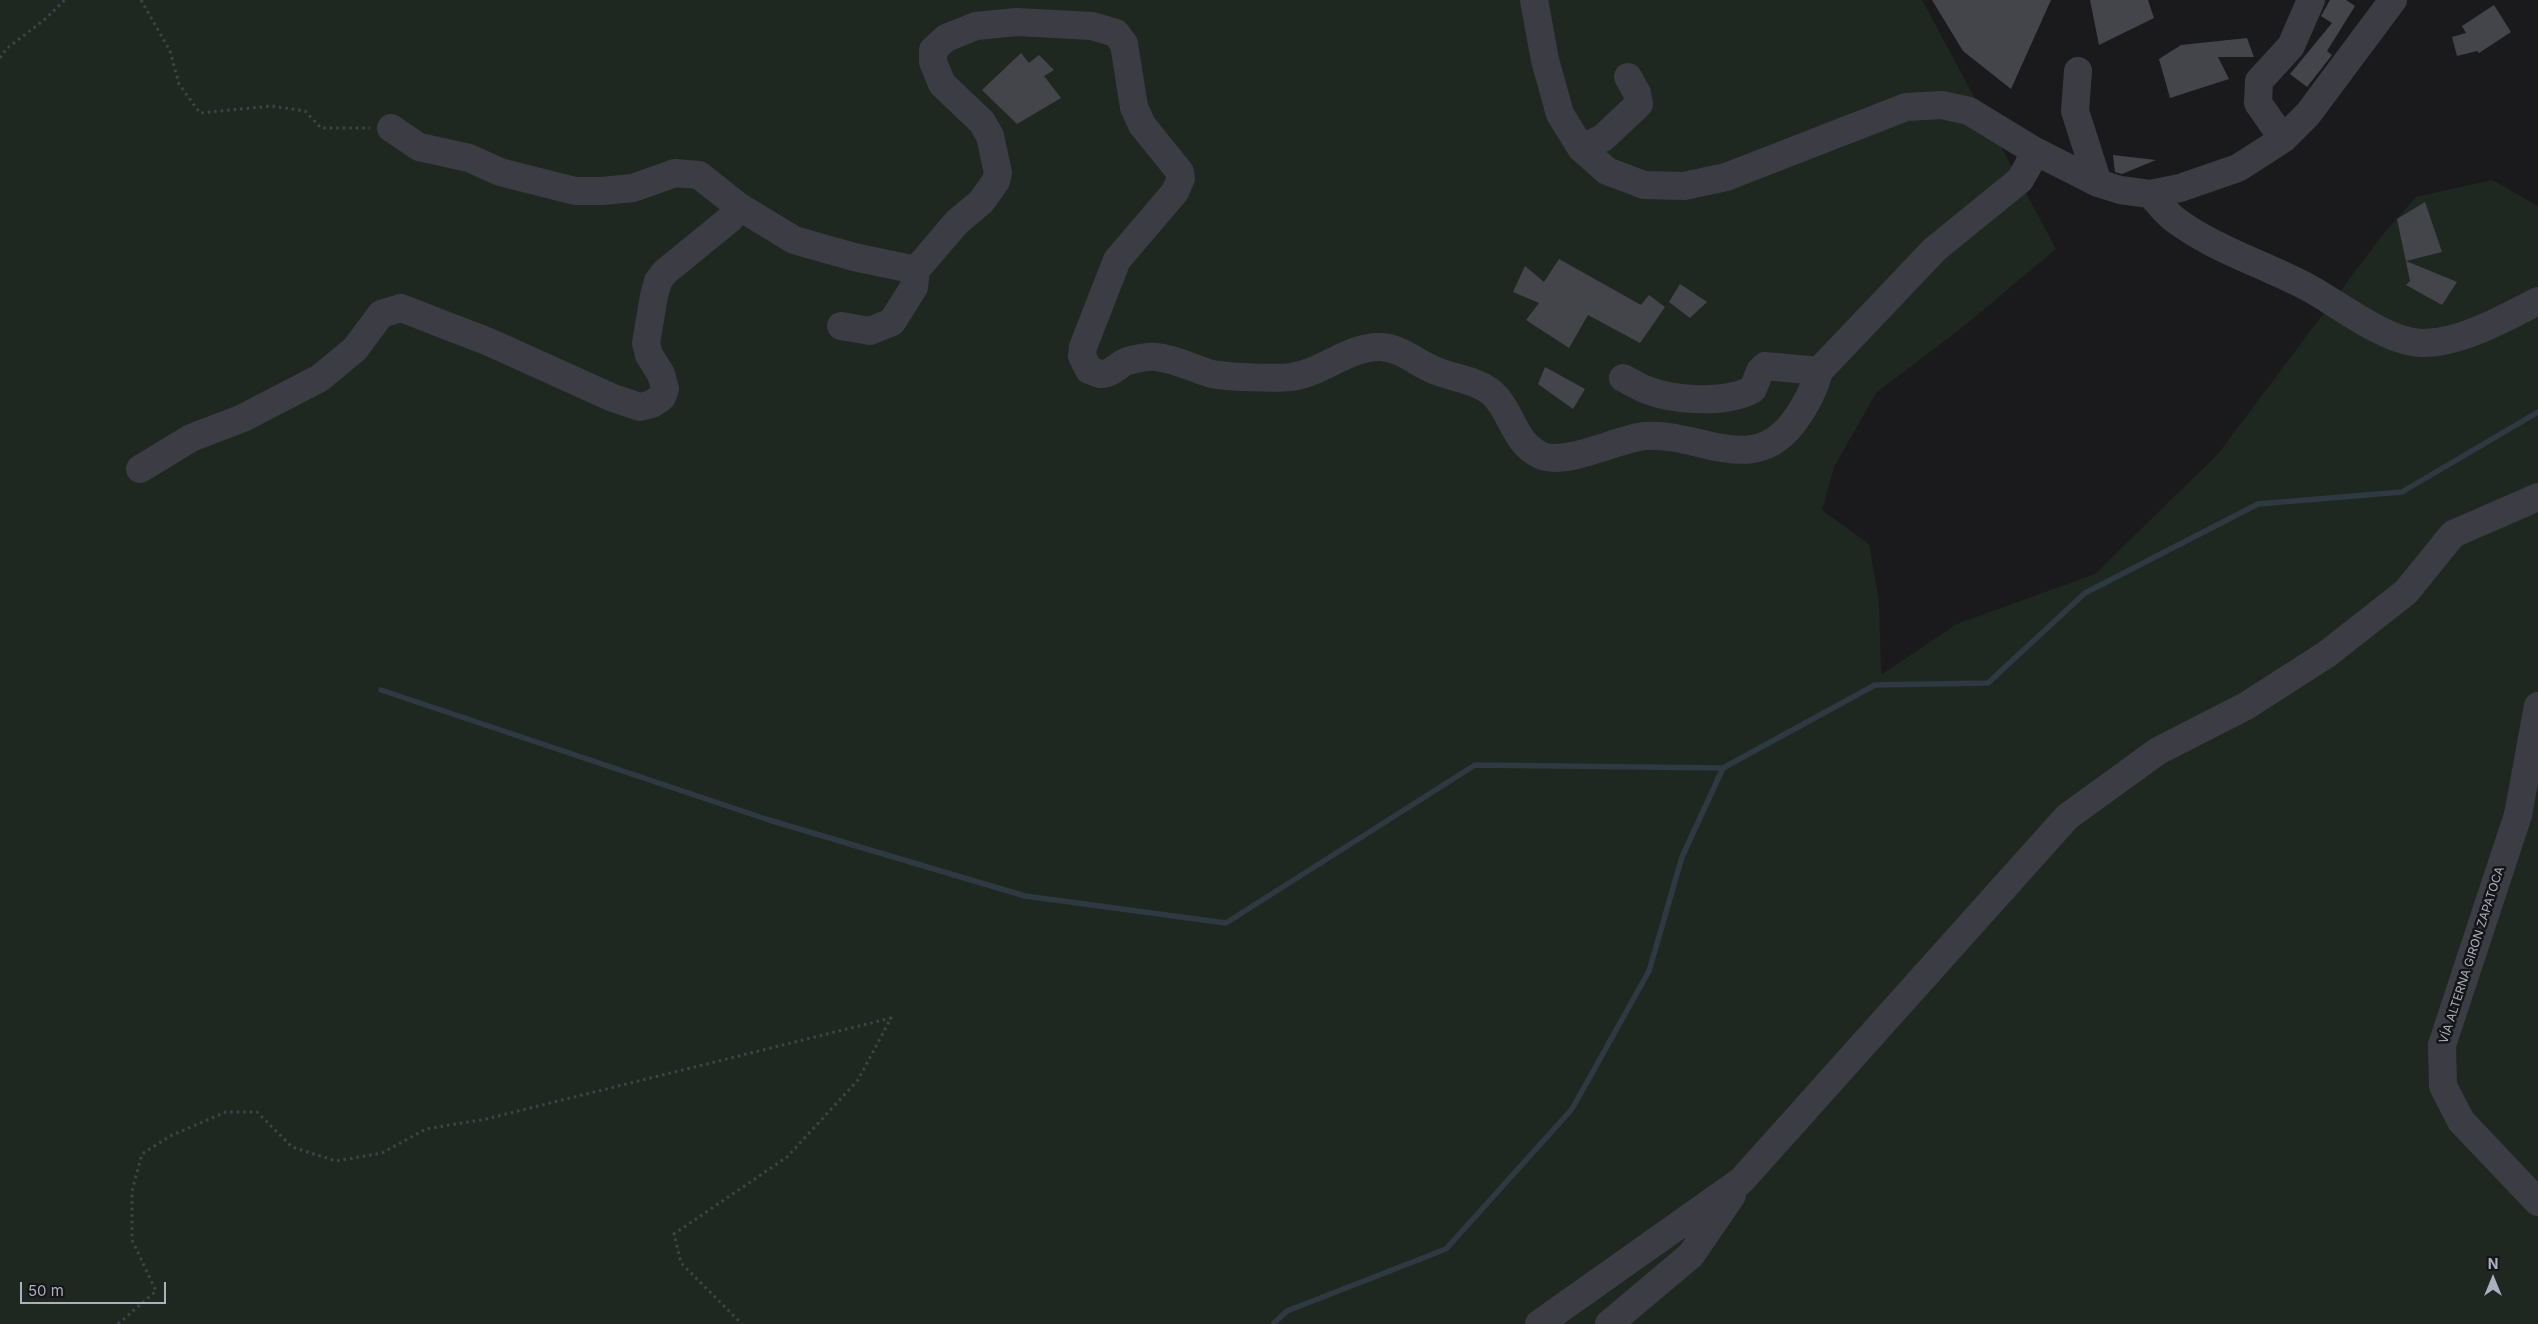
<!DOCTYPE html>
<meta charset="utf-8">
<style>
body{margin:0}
#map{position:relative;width:2538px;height:1324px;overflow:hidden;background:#1a1a1d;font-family:Inter,sans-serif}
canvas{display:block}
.north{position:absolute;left:2468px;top:1254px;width:50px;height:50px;-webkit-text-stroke:4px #151518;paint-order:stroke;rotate:0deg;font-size:14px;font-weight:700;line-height:20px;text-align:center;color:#abb0bd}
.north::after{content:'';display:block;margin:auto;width:18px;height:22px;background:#abb0bd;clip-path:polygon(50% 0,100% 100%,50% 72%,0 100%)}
.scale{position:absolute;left:20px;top:1282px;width:146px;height:22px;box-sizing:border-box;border:2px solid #abb0bd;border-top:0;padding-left:6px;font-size:15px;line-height:18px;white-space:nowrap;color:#abb0bd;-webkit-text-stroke:4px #151518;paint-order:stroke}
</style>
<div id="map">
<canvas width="2538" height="1324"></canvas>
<div class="north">N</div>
<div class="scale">50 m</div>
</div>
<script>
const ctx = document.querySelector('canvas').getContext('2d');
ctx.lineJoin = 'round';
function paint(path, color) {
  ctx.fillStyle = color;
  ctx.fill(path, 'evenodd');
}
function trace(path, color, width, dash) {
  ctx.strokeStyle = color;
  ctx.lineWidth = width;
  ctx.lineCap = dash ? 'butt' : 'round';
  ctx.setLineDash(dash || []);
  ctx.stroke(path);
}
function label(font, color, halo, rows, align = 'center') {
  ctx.font = font + ' Inter,sans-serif';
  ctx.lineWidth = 5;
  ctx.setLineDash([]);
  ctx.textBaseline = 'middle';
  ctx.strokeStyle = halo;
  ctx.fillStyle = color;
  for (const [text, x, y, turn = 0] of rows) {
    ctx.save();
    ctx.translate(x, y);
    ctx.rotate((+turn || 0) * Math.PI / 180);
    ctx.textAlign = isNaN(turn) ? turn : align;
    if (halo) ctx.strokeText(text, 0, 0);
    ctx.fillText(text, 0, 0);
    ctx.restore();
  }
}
paint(new Path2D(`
 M0 0H1922L2056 249 1964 326 1876 393 1834 467 1822 510 1869 544 1879 600 1881 675 1957 624 2095 574 2218 454 2381 237 2416 197 2492 180 2538 206V1324H0Z`), '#1f2820');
trace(new Path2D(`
 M381 690 769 820 1025 896 1226 923 1475 765 1723 768
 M1273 1324 1287 1311 1446 1249 1572 1109 1649 971 1682 857 1723 768 1875 685 1988 683 2085 593 2258 504 2402 492 2538 412`), '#2e3942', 5.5);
paint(new Path2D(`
 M1932 0H2051L2011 89 1963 51Z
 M2090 0H2148L2154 18 2099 45Z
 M2330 0H2346L2355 6 2327 51 2332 55 2307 87 2290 74 2332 23 2321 16Z
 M2494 5 2511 32 2479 53 2477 51 2457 56 2452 37 2466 33 2462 26Z
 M2247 38 2254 57H2218L2229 79 2170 98 2159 59 2181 45Z
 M1021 53 1029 63 1039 55 1054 70 1044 76 1061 98 1017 124 982 90Z
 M2113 155 2156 160 2122 174 2115 172Z
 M2425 202 2442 252 2406 261 2457 282 2442 305 2406 285 2410 281 2397 219Z
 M1559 259 1641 305 1649 295 1665 307 1640 343 1588 315 1569 348 1526 320 1539 303 1513 292 1525 266 1544 282Z
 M1680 284 1707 302 1690 318 1669 302Z
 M1545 367 1585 389 1573 409 1538 384Z`), '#44454a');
trace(new Path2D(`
 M141 0 170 51 179 84 200 113 272 106 305 111 321 128H370
 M0 58 6 49 44 20 65 0
 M118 1324 156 1291 132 1240V1191L142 1154 170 1136 226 1112H257L292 1147 336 1161 382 1153 426 1129 486 1119 891 1018 858 1080 787 1157 674 1234 681 1263 742 1324`), '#404349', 3, [2.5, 4]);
trace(new Path2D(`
 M1534 0 1545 60 1560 114 1581 148 1607 171 1644 185 1684 186 1726 177 1906 107 1942 105 1969 111 2033 150 2098 183 2120 190 2150 194 2180 188 2238 168 2283 139 2308 114 2393 0
 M2078 71 2075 111 2098 183
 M391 128 419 147 469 158 500 172 575 191H602L633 188 675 173 699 175 738 206
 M2283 139 2258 103 2259 81 2291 46 2311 0
 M1581 148 1603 138 1639 104 1637 93 1628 77
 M2150 194C2158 202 2165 212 2174 219 2215 250 2264 264 2309 288 2340 305 2386 342 2421 343 2459 344 2505 318 2538 301
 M841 326 870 331 892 322 914 287 916 270 957 222 981 202 996 181 998 173 990 136 982 122 942 84 933 62V50L946 38 976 26 1017 22 1092 26 1116 33 1124 44 1134 107 1142 125 1180 172 1181 178 1175 192 1117 260 1083 347 1082 356 1089 370C1093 371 1098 374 1101 374 1112 374 1119 364 1127 361 1135 359 1148 356 1156 357 1177 359 1193 369 1212 374 1226 377 1277 379 1291 377 1323 373 1350 345 1382 347 1404 349 1418 365 1439 372 1457 379 1482 381 1496 397 1513 416 1515 443 1540 455 1565 467 1616 439 1645 436 1699 432 1752 477 1793 423 1806 406 1814 391 1819 371L1935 249 2020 180 2029 164 2033 150
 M1623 378C1631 382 1639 387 1647 390 1674 401 1727 404 1753 389L1760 371 1765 366 1819 371
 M140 469 191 438 243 418 320 378 355 349 381 314 401 308 489 342 613 398 640 407 652 404 662 397 665 389 661 374 649 355 646 343 654 296 658 281 665 272 730 219 738 206 794 240 854 257 916 270
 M2538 706 2518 815 2442 1045 2443 1086 2461 1121 2538 1202
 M1539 1324 1741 1181 2067 817 2158 751 2246 706 2327 654 2406 592 2453 534 2538 497
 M1609 1324 1691 1255 1732 1195`), '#3c3d44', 28);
label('12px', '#abb0bd', '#151518', [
 ["VÍA ALTERNA GIRON ZAPATOCA",2472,955,-72]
]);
</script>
